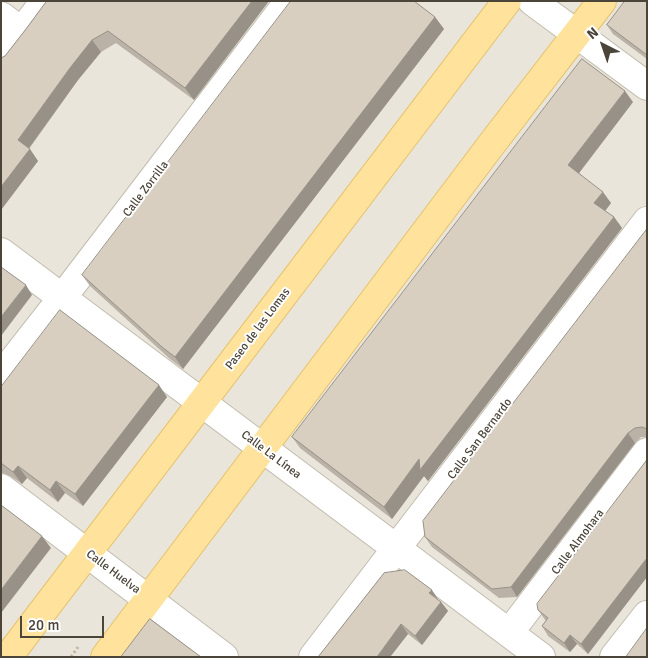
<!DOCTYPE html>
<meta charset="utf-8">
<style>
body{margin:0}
#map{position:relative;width:648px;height:658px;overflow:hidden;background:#f6f3ec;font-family:Signika,sans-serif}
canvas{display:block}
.frame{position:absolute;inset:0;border:2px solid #4b4439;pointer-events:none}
.north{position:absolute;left:578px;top:20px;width:50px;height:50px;-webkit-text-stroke:4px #fff;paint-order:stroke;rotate:319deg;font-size:14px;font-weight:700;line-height:20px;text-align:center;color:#4b4439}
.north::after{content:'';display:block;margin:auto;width:18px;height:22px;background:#4b4439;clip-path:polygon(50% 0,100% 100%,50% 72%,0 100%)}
.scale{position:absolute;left:20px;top:616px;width:84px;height:22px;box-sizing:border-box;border:2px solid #4b4439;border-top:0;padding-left:6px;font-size:15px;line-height:18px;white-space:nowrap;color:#4b4439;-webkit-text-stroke:4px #fff;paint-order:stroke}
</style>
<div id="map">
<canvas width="648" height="658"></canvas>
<div class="frame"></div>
<div class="north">N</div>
<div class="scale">20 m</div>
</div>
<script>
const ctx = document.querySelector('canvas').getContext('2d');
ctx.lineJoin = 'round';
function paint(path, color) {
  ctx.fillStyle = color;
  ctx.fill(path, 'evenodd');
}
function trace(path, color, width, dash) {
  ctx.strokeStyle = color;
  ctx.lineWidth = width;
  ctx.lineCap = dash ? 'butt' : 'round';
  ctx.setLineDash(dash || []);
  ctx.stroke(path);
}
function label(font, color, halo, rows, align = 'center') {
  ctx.font = font + ' Signika,sans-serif';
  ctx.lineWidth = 4;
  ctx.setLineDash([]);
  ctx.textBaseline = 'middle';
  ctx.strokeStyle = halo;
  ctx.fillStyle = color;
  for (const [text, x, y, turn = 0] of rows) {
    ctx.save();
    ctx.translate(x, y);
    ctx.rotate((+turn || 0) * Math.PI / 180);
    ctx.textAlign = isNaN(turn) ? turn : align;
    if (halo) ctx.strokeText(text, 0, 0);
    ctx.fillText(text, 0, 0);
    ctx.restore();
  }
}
paint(new Path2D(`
 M1 1H647V657H1Z`), '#eae5da');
const minor = new Path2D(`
 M532 1 647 86
 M1 16 22 32
 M1 58 45 1
 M1 252 541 657
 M1 376 62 298 289 1
 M1 488 224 657
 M509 633 647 452
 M313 657 647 221
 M614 657 647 615`);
const major = new Path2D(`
 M8 657 507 1
 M105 657 494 141 602 1`);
trace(minor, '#c2bbae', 30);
trace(major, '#e6c16a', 30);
trace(new Path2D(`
 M71 657 78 647`), '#c4b79f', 3, [2.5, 2.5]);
trace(minor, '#fff', 28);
trace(major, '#ffe39c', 28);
paint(new Path2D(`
 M47 1H269L194 100 116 43 101 52 78 80 29 149 38 161 1 210V58L5 56 26 29Z
 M647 1V59L613 34 607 25Z
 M435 17 444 29 183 369 170 359 90 286 82 275Z
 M633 102 579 173 611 203 605 211 614 217 622 228 428 481 424 476 392 519 300 448 292 437Z
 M647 229V437H641L635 443 517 597 499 598 432 547 425 537Z
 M1 387 167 397 83 506 65 493 58 502 27 478 22 484 10 476 3 473H1Z
 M647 460V577L588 654 577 644 570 652 548 636 542 626 546 621 538 610Z
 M438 600 441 602 448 611 422 645 408 634 390 657H318Z`), '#bab2a6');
paint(new Path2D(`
 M252 1H269L194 100 185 88Z
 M435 17 444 29 183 369 175 357Z
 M92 40 101 52 78 80 26 152 18 140 70 68Z
 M625 91 633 102 576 177 568 165Z
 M30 149 38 161 1 210V187Z
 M603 192 611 203 602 215 594 203Z
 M614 217 622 228 428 481 424 476 392 519 384 507 419 459Z
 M26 285 32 295 1 336V317Z
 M159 385 167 397 83 506 75 494Z
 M628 433 635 443 517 597 511 587Z
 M18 466 27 478 22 484 13 472Z
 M56 481 65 493 58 502 50 490Z
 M42 536 51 548 1 613V590Z
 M647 558V577L588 654 581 644Z
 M432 590 438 599 429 593Z
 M441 602 448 611 422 645 415 636Z
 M401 624 408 634 390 657H377Z
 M570 635 577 644 570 652 564 643Z`), '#979187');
const building = new Path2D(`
 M47 1H252L185 88 108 31 92 40 70 68 18 140 30 149 1 187V58L5 56 26 29Z
 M291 1H414L435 17 175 357 162 347 82 275Z
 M625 1H647V55L607 25Z
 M582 59 625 91 568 165 603 192 594 203 614 217 420 470 419 459 384 507 292 437Z
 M647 229V429L642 427 635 428 628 433 511 587 492 589 425 537 423 521Z
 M1 267 26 285 1 317Z
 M60 310 159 385 75 494 56 481 50 490 18 466 13 472 1 463V387Z
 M647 460V558L581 644 570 635 564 643 542 626 548 618 538 610 537 604Z
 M1 505 42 536 1 590Z
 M405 570 432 590 429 593 441 602 415 636 401 624 377 657H318L384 573Z
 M150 619 201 657H121Z
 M647 628V657H626Z`);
paint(building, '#d8cfc1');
trace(building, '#979187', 1);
label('12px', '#4b4439', '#fff', [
 ["Calle Zorrilla",146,189,-53],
 ["Paseo de las Lomas",258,329,-53],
 ["Calle San Bernardo",480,439,-53],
 ["Calle La Línea",271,455,37],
 ["Calle Almohara",578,542,-53],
 ["Calle Huelva",113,572,37]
]);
</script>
